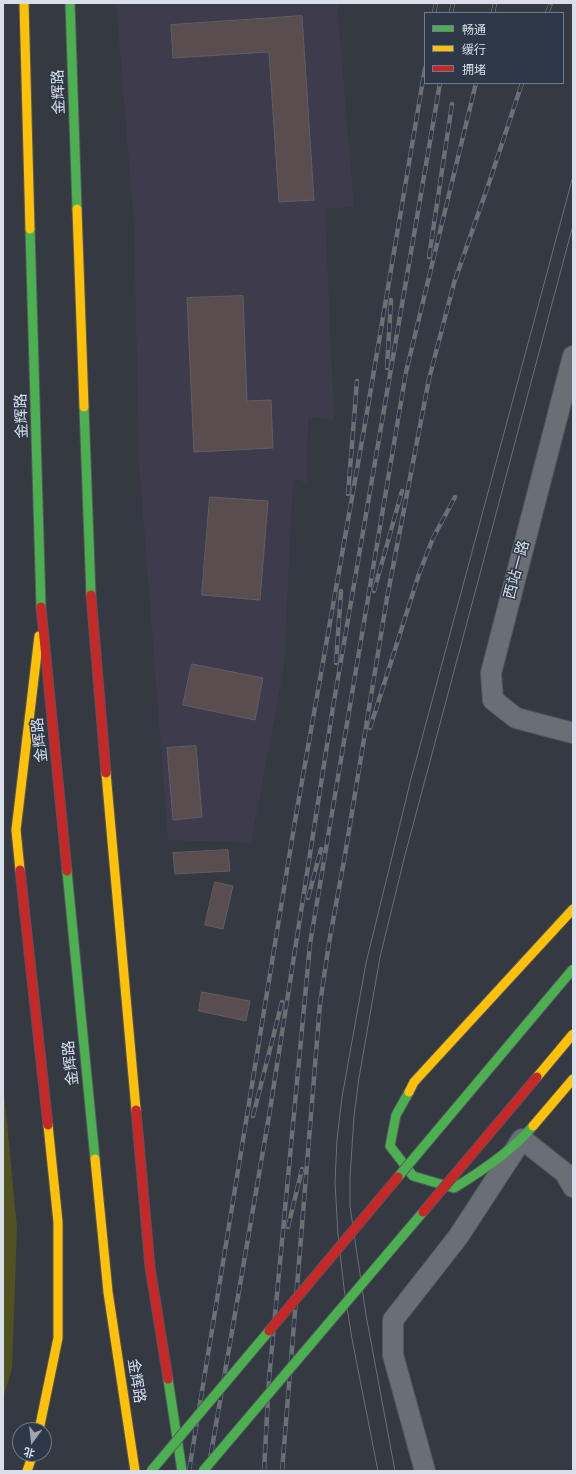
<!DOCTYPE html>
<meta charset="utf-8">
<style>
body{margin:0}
#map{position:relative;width:576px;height:1474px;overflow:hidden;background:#343942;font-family:"PT Sans Narrow","Noto Sans SC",sans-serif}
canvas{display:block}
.frame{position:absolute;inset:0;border:4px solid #d8dfe9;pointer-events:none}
.legend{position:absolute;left:424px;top:12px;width:140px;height:72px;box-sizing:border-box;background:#2e3848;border:1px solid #727b88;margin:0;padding:5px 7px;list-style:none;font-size:12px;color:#d8dfe9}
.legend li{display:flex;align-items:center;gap:8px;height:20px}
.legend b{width:20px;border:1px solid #727b88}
.north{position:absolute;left:12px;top:1422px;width:40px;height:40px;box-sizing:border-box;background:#2e3848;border:1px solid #727b88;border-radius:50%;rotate:195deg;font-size:11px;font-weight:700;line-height:16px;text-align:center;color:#d8dfe9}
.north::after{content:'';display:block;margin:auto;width:14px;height:18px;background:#9fa5af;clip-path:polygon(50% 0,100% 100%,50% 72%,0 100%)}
</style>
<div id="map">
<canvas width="576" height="1474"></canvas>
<div class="frame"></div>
<ul class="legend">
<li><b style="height:5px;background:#4caf50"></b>畅通</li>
<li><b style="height:5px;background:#ffc107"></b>缓行</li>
<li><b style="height:5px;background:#c62828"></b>拥堵</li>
</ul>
<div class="north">北</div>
</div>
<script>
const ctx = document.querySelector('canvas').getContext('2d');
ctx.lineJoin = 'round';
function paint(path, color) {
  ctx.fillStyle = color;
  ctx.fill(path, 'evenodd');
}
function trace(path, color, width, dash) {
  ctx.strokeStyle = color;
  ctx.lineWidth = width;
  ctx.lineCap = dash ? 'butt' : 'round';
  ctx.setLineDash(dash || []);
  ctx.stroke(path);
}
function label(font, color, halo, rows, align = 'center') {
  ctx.font = font + ' "PT Sans Narrow","Noto Sans SC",sans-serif';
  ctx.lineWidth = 3;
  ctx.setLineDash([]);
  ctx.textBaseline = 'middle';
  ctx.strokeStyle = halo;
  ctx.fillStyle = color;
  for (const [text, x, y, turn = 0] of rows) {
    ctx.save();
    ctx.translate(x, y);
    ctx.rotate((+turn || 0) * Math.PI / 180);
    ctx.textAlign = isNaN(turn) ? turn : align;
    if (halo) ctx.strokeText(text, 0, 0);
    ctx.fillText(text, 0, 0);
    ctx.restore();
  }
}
paint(new Path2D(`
 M116 3H337L354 207 325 209 334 420 308 417 307 482 293 479 284 667 251 843 168 840 139 463 134 224Z`), '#3e3c4c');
paint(new Path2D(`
 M3 1081 17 1228 12 1369 3 1398Z`), '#50531f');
const building = new Path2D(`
 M302 16 314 200 279 202 269 52 173 58 171 25Z
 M243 296 247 401 271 400 273 448 194 452 187 298Z
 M210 497 268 501 260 600 202 595Z
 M192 664 263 678 255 720 183 705Z
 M196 746 202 817 173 820 167 748Z
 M228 850 230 871 175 874 173 853Z
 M215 882 233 886 223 929 205 925Z
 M202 992 250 1001 246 1021 199 1011Z`);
paint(building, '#5a4d50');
trace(building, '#615e62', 1);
const street = new Path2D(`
 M573 356 491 673 493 700 516 718 573 733
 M425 1471 393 1355V1320L458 1237 522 1139 565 1173 573 1187`);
const fast = new Path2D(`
 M70 3 77 209
 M30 229 41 607
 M84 407 91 595
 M67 871 95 1159
 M409 1092 396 1115 390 1146 413 1176 454 1188C482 1171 512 1151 533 1126
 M168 1379 182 1471`);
const slow = new Path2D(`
 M24 3 30 229
 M77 209 84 407
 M106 773 136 1110
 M20 870 16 830 39 636
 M409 1092 414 1082 573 909
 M533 1126 573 1079
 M95 1159 108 1292 135 1471
 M39 1430 58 1338V1222L48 1125
 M27 1471 33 1454`);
const jam = new Path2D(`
 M91 595 106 773
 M41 607 67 871
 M20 870 48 1125
 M136 1110 150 1267 168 1379`);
trace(street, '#52575f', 22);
trace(fast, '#52575f', 11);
trace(slow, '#52575f', 11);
trace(jam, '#52575f', 11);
trace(street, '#6a6f75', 20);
trace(fast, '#4caf50', 9);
trace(slow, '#ffc107', 9);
trace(jam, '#c62828', 9);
trace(new Path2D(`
 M378 1471 352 1339 344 1288 338 1235 335 1182 337 1139 342 1097 366 963 411 779 573 176
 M395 1471 366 1315 350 1206V1178L354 1116 359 1078 380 957 405 855 573 225`), '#6b6f76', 1);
const rail = new Path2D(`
 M434 13 436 3
 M451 13 453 3
 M493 13 495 3
 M547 13 551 3
 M429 257 452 104
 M387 368 391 300
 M348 494 357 381
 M374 591 402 491
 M336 663 341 591
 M370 728 419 574 433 538 455 497
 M308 898 321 849
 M253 1116 282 1002
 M288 1227 302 1169
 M189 1471 295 821 366 418 425 68
 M208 1471 269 1116 333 707 440 83
 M264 1471 269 1379 310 944 406 372 476 83
 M282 1471 320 1004 329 943 345 855 387 598 429 379 454 283 490 180 522 83`);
trace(rail, '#6b6f76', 4.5);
trace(rail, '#2e3848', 3, [9]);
const fastBridge = new Path2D(`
 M398 1177 573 969
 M151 1471 269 1331
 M203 1471 423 1212`);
const slowBridge = new Path2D(`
 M537 1077 573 1034`);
const jamBridge = new Path2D(`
 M423 1212 537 1077
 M269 1331 398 1177`);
trace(fastBridge, '#52575f', 11, []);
trace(slowBridge, '#52575f', 11, []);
trace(jamBridge, '#52575f', 11, []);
trace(fastBridge, '#4caf50', 9);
trace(slowBridge, '#ffc107', 9);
trace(jamBridge, '#c62828', 9);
label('15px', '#d8dfe9', '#2e3848', [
 ["金辉路",59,92,-92],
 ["金辉路",22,416,-92],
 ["西站一路",517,570,-75],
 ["金辉路",40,740,-96],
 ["金辉路",71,1063,-96],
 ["金辉路",136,1381,81]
]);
</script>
